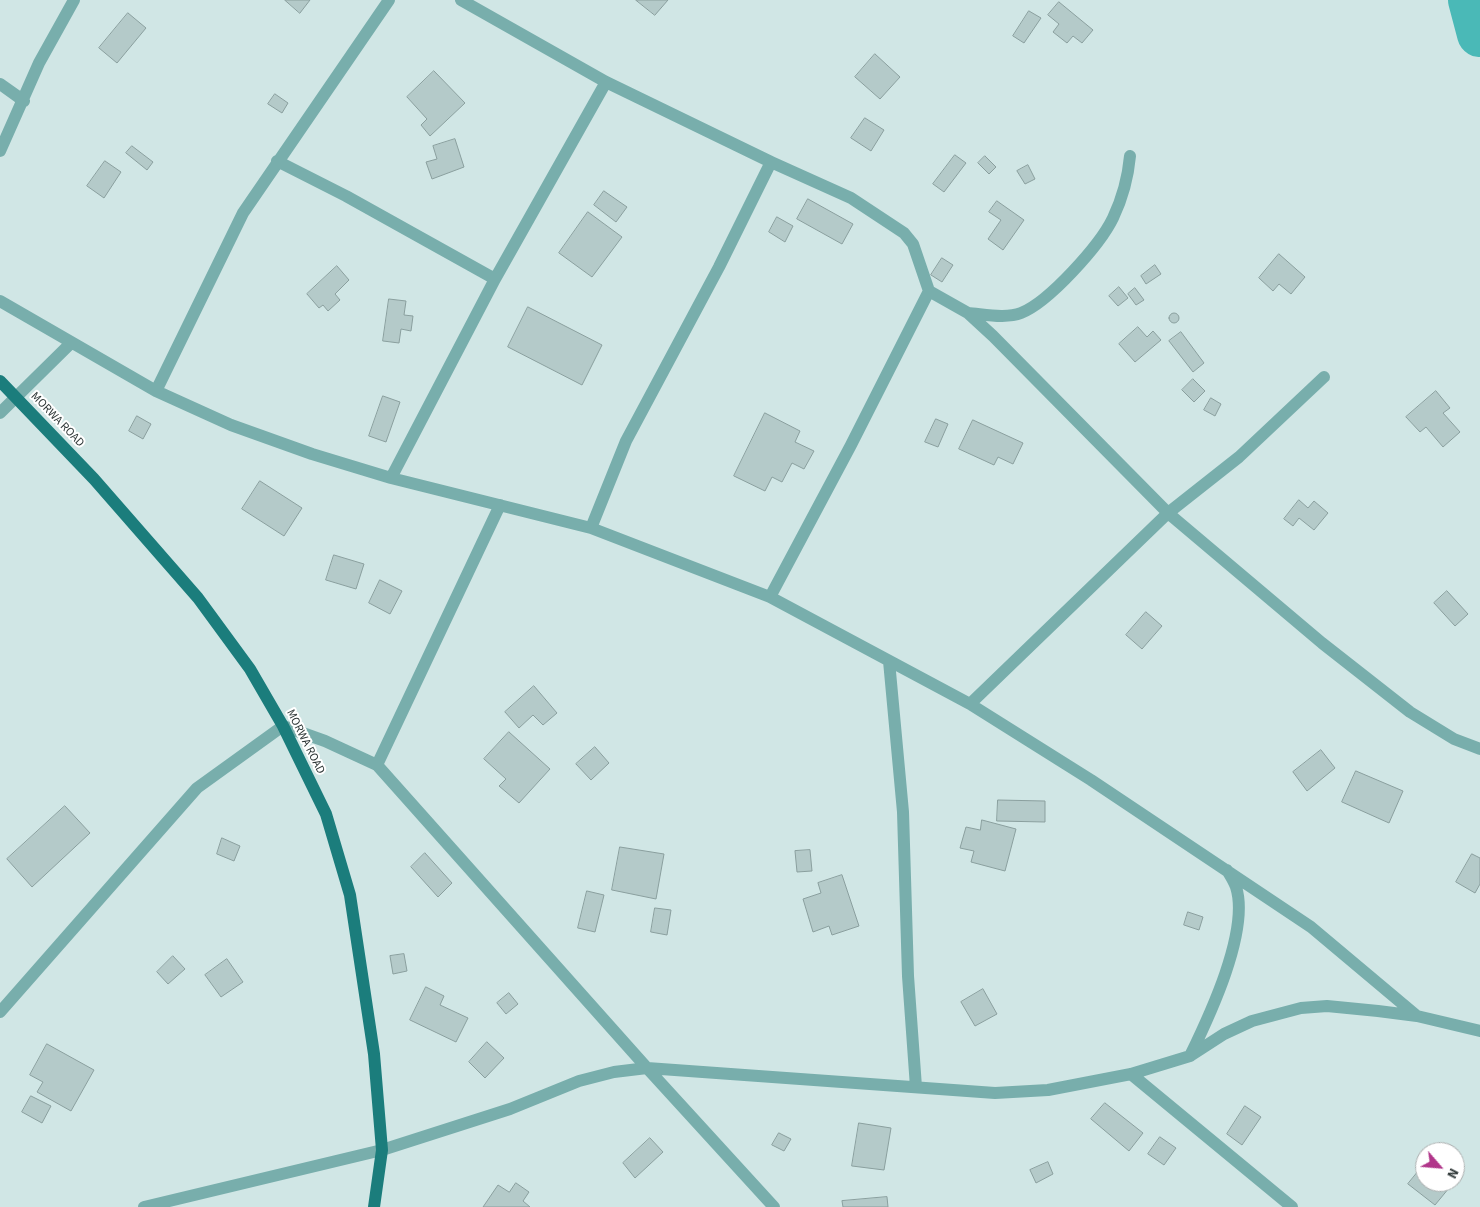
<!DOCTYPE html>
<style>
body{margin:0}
#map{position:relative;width:1480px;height:1207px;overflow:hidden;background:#d0e6e5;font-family:"Source Sans 3",sans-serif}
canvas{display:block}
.north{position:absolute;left:1415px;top:1142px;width:50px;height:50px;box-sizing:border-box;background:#fff;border:1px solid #abafaf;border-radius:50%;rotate:117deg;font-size:14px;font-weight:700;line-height:20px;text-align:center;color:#2e3737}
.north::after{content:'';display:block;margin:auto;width:18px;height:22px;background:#b1368a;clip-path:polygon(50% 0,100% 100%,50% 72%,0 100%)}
</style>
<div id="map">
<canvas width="1480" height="1207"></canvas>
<div class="north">N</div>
</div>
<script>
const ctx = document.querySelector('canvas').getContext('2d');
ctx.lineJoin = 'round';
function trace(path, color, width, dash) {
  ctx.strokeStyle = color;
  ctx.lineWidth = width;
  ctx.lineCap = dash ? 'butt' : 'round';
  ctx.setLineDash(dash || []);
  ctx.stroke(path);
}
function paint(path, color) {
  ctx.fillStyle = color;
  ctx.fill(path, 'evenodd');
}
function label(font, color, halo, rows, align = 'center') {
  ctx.font = font + ' "Source Sans 3",sans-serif';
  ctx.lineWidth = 4;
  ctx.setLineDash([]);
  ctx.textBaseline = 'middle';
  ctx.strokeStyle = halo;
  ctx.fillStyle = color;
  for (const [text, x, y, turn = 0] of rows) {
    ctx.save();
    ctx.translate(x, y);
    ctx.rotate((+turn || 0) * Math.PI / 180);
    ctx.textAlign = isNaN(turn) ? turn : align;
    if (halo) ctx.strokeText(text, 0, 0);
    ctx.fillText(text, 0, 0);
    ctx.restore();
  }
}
trace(new Path2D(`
 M1471 0 1480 34`), '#4ab9b7', 46);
const building = new Path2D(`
 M285 0H310L300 13Z
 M636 0H668L655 15Z
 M1059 2 1093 30 1082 43 1073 36 1067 43 1053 32 1059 24 1048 15Z
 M1029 11 1041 18 1024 43 1013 36Z
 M128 13 146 28 117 63 99 48Z
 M875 54 900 77 880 99 855 77Z
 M434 71 465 103 430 136 421 125 427 119 407 97Z
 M275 94 288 103 282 113 268 104Z
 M865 118 884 130 871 151 851 138Z
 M455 139 464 167 432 179 426 162 437 159 433 146Z
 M132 146 153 162 147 170 126 153Z
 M955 155 966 163 944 192 933 184Z
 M985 156 996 167 989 174 978 163Z
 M105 161 121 172 104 198 87 186Z
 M1028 165 1035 179 1025 184 1017 171Z
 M604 191 627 207 616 222 594 205Z
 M808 199 853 224 842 244 797 219Z
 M997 201 1024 220 1003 250 988 239 1001 220 989 212Z
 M588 212 622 237 592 277 559 253Z
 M777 217 793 226 785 242 769 232Z
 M1279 254 1305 277 1291 294 1279 284 1273 291 1259 278Z
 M942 258 953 265 942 282 931 275Z
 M1155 265 1161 274 1146 284 1141 276Z
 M337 266 349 280 335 294 340 300 328 311 323 305 319 308 307 294Z
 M1119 287 1128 298 1118 306 1109 296Z
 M1135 288 1144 300 1136 305 1128 294Z
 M389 299 406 301 404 315 413 316 411 331 401 329 399 343 383 341Z
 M528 307 602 345 582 385 508 347Z
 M1169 318a5 5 0 1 1 10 0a5 5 0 1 1-10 0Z
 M1138 327 1147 337 1153 331 1161 340 1135 362 1119 344Z
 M1181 332 1204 363 1193 372 1169 341Z
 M1193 379 1205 391 1194 402 1182 390Z
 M1436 391 1450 408 1443 413 1460 432 1443 447 1426 427 1420 432 1406 417Z
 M383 396 400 402 386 442 369 436Z
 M1211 398 1221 404 1215 416 1204 410Z
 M765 413 800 431 795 442 814 451 804 469 792 463 782 482 772 477 765 491 734 476Z
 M137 416 151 424 143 439 129 431Z
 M936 419 948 424 938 447 925 442Z
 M973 420 1023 443 1013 464 998 457 994 465 959 449Z
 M260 481 302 508 284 536 242 509Z
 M1299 500 1308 508 1314 501 1328 513 1314 530 1299 518 1293 526 1284 519Z
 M334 555 364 564 356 589 326 580Z
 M380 580 402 591 390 614 369 603Z
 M1447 591 1468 614 1455 626 1434 603Z
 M1146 612 1162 626 1142 649 1126 635Z
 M534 686 557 713 543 725 533 715 519 728 505 712Z
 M509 732 550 769 519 803 499 786 506 779 484 759Z
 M595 747 609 763 591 780 576 764Z
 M1321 750 1335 768 1307 791 1293 772Z
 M1356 771 1403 791 1389 823 1342 802Z
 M998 800 1045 801V822L997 821Z
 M65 806 90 833 32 887 7 859Z
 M982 820 1016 829 1005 871 971 862 974 851 960 848 966 827 980 830Z
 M222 838 240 846 234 861 217 854Z
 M620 847 664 854 656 899 612 890Z
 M810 850 812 871 797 872 795 851Z
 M425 853 452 883 438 897 411 867Z
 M1472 854 1480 858V884L1475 893 1456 882Z
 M842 875 859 926 832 935 829 926 813 932 803 899 821 893 818 883Z
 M587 891 604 895 595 932 578 928Z
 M655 908 671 910 667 935 651 932Z
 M1188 912 1203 917 1199 930 1184 925Z
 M404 954 407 971 393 974 390 956Z
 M173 956 185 969 168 984 157 972Z
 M227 959 243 982 221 997 205 975Z
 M426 987 444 996 440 1005 468 1018 456 1042 410 1020Z
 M983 989 997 1014 975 1026 961 1002Z
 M509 993 518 1004 506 1014 497 1003Z
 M487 1042 504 1058 485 1078 469 1062Z
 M47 1044 94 1070 71 1111 37 1092 43 1082 30 1075Z
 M31 1096 51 1106 42 1123 22 1112Z
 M1105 1103 1143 1133 1129 1151 1091 1119Z
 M1245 1106 1261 1117 1242 1145 1227 1134Z
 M859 1123 891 1128 884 1170 852 1166Z
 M779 1133 791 1139 784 1151 772 1145Z
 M1160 1137 1176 1148 1164 1165 1148 1154Z
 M650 1138 663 1152 635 1178 623 1163Z
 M1048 1162 1053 1174 1036 1183 1030 1170Z
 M1425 1163V1182H1454L1435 1205 1408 1184Z
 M516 1183 529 1192 523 1201 530 1207H483L498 1185 509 1192Z
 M887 1197 888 1207H843L842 1201Z`);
paint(building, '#b4cac9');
trace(building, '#8a9f9e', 1);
trace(new Path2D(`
 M461 0 606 82 771 162 851 198 904 233 913 244 929 291 968 313 993 336 1168 513 1322 643 1410 712 1454 739 1480 749
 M0 84 24 101
 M0 151 39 63 74 0
 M277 161 346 196 495 279
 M0 301 156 391 231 425 312 454 391 478 591 528 770 597 970 704 1091 780 1311 927 1417 1016
 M968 313C983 314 1006 319 1021 313 1049 302 1100 245 1113 218 1123 197 1128 178 1130 156
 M156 391 243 213 389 0
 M0 413 71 343
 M391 478 495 279 606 82
 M591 528 626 441 719 267 771 162
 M770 597 851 445 929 291
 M889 661 903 812 908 976 916 1087
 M970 704 1168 513 1239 457 1324 377
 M377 765 500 505
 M0 1012 197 788 283 726 325 741 377 765 647 1068
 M1190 1056C1209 1017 1250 931 1236 887 1234 881 1230 875 1227 870
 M1131 1074 1292 1207
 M144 1207 382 1150 510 1109 579 1081 614 1072 647 1068
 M774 1207 647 1068 995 1093 1048 1090 1131 1074 1190 1056 1224 1034 1252 1021 1301 1008 1327 1006 1378 1011 1417 1016 1480 1031`), '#78aeac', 12);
trace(new Path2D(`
 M0 381 94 479 198 598 250 669 283 726 326 814 350 895 374 1054 382 1150 374 1207`), '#1b7d7c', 12);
label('12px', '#2e3737', '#fff', [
 ["MORWA ROAD",57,420,46],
 ["MORWA ROAD",305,742,63]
]);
</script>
